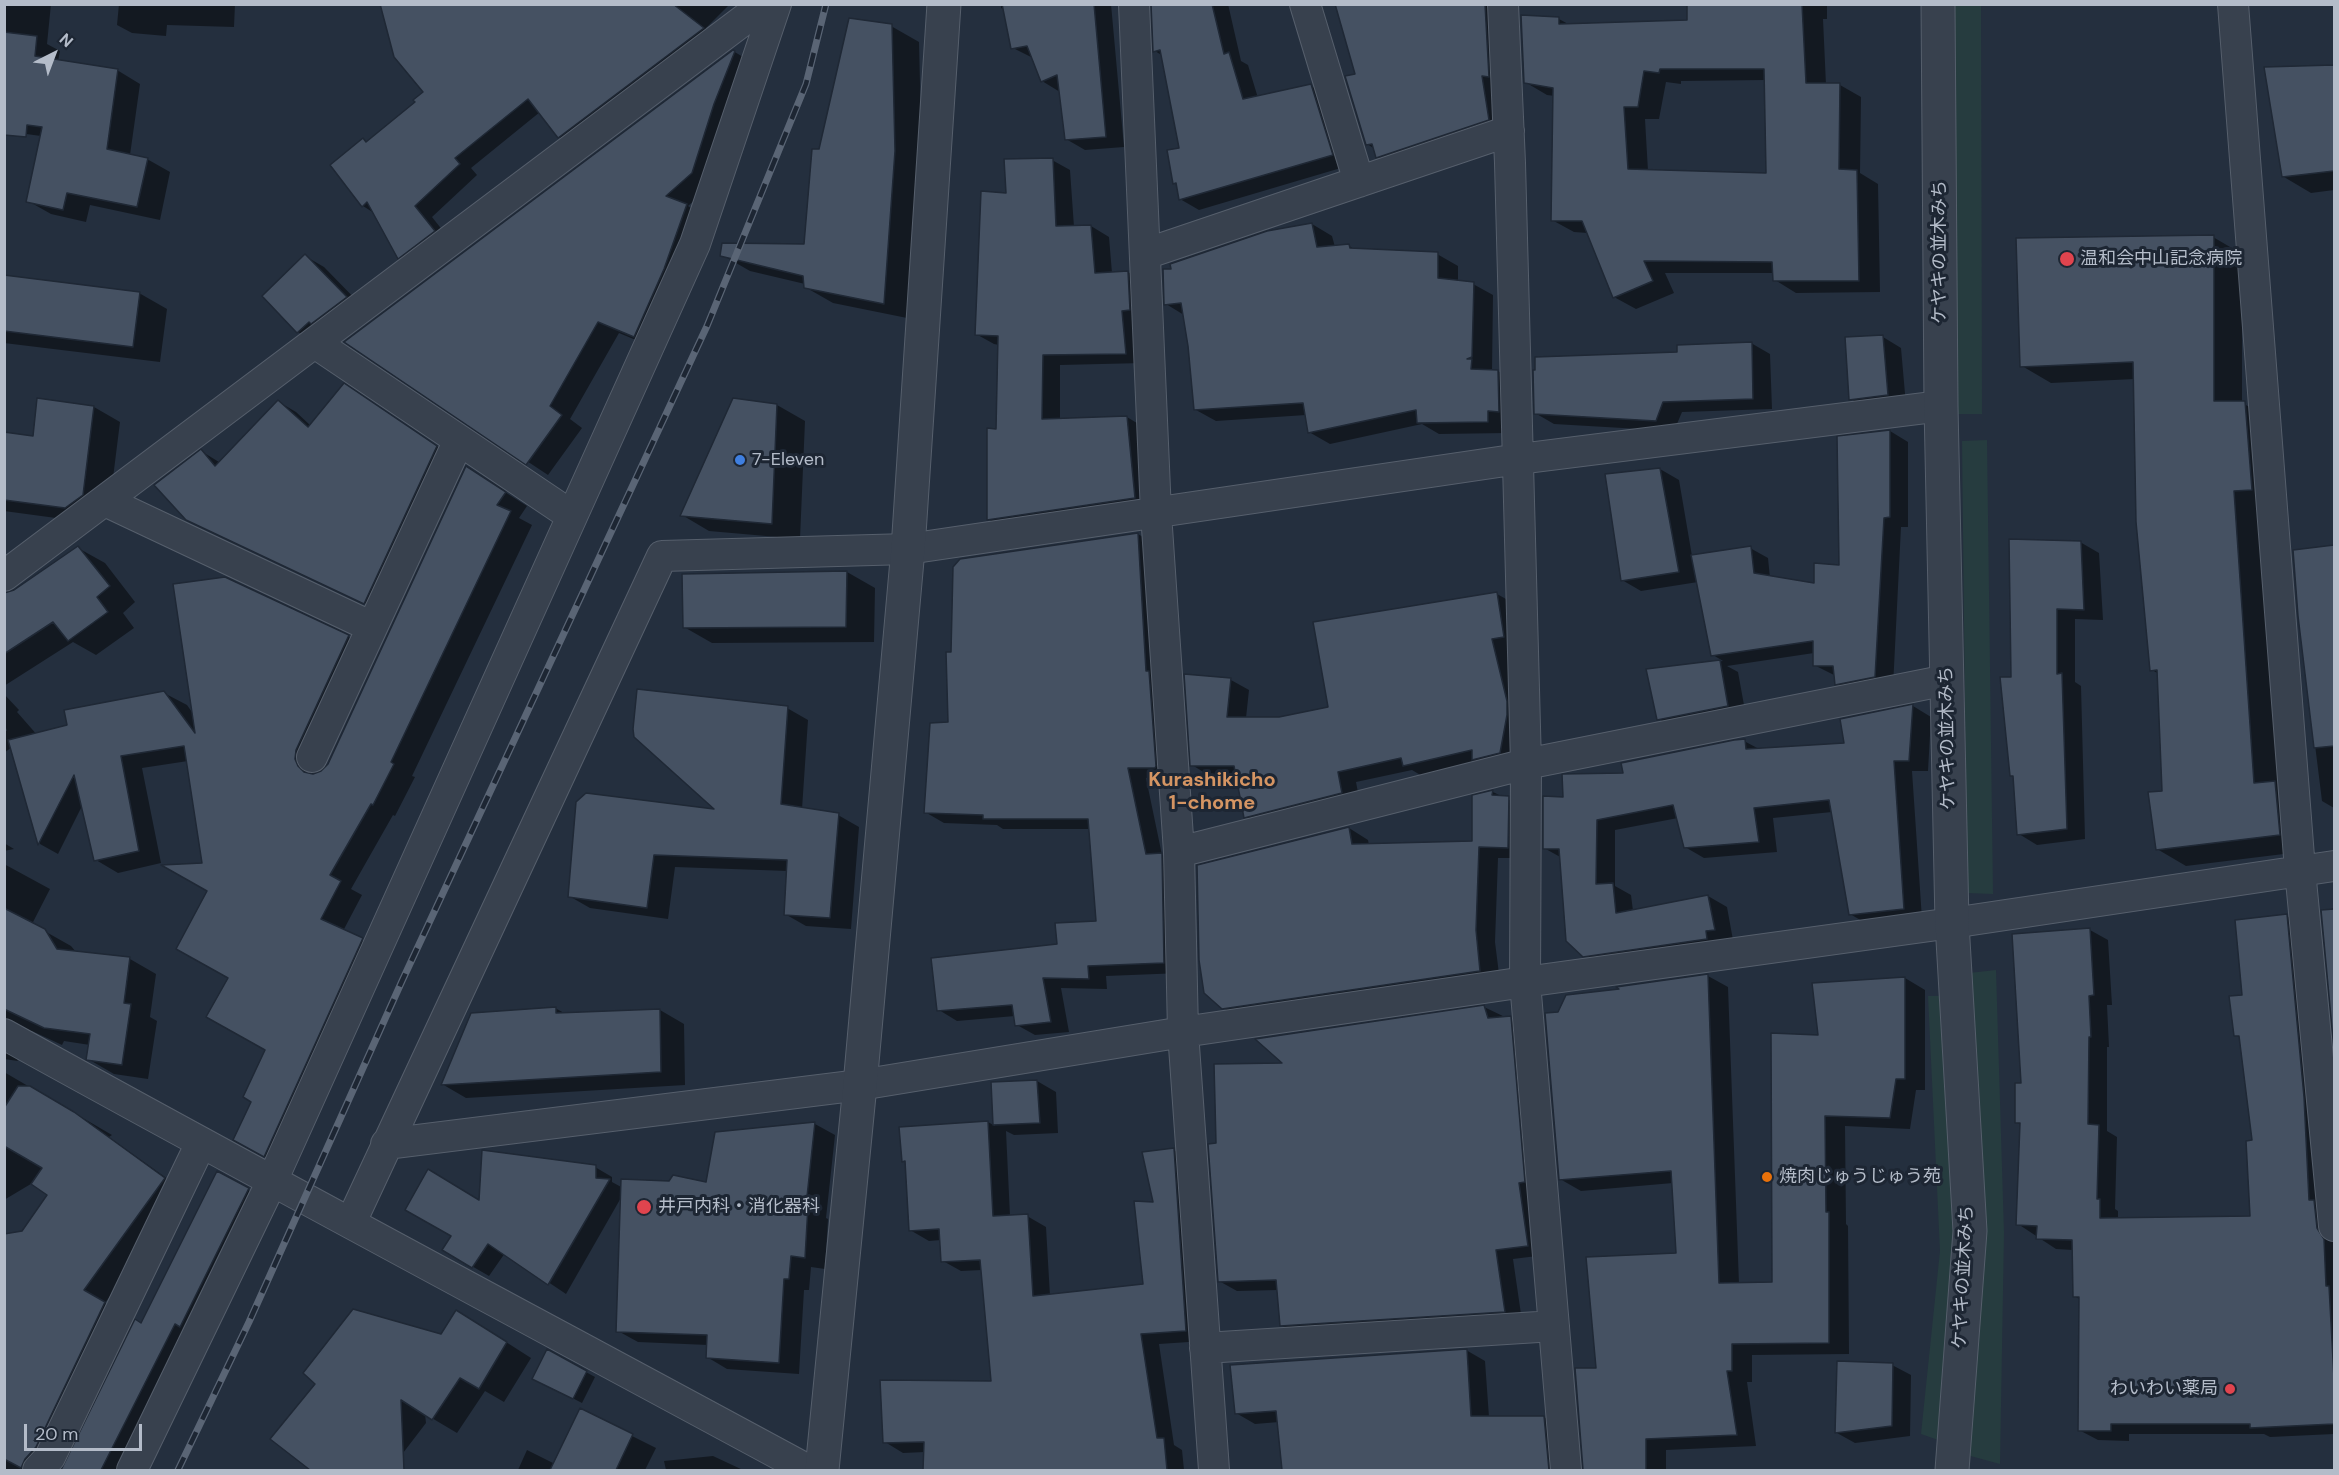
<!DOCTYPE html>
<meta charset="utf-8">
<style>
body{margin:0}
#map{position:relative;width:2339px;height:1475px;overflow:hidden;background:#242f3e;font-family:"DM Sans",sans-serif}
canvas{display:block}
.frame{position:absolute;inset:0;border:6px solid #b4bcc9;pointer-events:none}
.north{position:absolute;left:24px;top:24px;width:60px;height:60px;-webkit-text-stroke:4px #1d2633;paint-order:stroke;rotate:42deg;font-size:16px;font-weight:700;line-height:24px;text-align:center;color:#b4bcc9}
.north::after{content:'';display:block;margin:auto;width:21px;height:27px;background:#b4bcc9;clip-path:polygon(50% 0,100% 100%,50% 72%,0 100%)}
.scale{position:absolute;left:24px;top:1424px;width:118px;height:27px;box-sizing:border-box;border:3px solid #b4bcc9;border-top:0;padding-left:8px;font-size:18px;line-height:21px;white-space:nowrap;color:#b4bcc9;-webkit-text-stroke:4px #1d2633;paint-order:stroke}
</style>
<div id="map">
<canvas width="2339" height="1475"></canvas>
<div class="frame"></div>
<div class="north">N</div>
<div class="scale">20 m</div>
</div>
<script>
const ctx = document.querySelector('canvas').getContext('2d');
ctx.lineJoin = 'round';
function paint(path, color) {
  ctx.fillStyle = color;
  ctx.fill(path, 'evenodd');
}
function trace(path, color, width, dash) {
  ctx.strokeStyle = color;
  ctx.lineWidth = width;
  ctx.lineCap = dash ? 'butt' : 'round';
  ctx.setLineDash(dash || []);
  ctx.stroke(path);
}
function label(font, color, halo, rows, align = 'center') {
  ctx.font = font + ' "DM Sans","Noto Sans JP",sans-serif';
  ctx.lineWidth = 6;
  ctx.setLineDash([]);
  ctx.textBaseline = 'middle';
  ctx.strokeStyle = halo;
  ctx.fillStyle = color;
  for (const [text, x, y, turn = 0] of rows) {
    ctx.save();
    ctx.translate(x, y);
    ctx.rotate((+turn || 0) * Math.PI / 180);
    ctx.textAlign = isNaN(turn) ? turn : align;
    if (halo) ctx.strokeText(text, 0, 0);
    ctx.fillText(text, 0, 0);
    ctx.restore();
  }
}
paint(new Path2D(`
 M1953 5H1981L1982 414H1953Z
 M1987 440 1993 894 1967 893 1962 441Z
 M1996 970 2004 1233 2000 1464 1967 1455 1969 973Z
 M1928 996H1947L1958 1256 1944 1442 1921 1434 1940 1251Z`), '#263c3f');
paint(new Path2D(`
 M4 4H51L47 44 60 51 58 61 117 70 140 84 130 155 147 159 170 172 160 220 90 205 86 222 51 214 28 201 41 136 4 131Z
 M119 4H235L234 27 167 25 166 36 132 33 117 25Z
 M382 4H730L706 28 720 39 577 147 559 137 540 112 471 168 477 175 432 217 451 241 416 267 399 257 374 213 363 206 332 165 363 140 367 143 417 102 425 92Z
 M1001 4H1111L1124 147 1085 150 1066 139 1060 92 1042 81 1033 58 1013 48 1005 10 1001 8Z
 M1153 4H1228L1241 61 1248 65 1258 98 1311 86 1330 96 1351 165 1199 210 1180 199 1178 185 1175 183 1180 149 1163 56 1155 51Z
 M1688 4H1827V19H1823L1826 85H1840L1861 97 1860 173 1878 184 1880 292 1796 293 1775 280 1774 273H1665L1674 293 1636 309 1614 297 1588 233 1574 232 1552 220 1555 96 1547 95 1525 82 1559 19 1570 25 1689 22ZM1766 80 1767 174 1648 171 1645 119H1659L1666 82 1681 84V81Z
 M1336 5H1503L1507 130 1396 168 1377 157 1375 149 1367 144 1357 75Z
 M891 26 919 42 922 167 912 319 833 303 805 287V284L750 271 722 255 805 245 820 151Z
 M733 51 755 64 712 185 688 206 707 218 655 348 619 333 570 419 582 428 548 475 347 342Z
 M2334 67V190L2311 193 2284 177 2266 68Z
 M1052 160 1070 170 1074 227 1091 226 1109 237 1112 273 1128 272 1146 283 1144 363 1060 365V420L1127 417 1145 428 1153 508 1006 530 988 519 997 430 999 345 994 344 976 334 982 192 1007 195Z
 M1312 224 1332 236 1335 247 1349 246 1356 250 1437 254 1458 266V282L1473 284 1493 295 1492 371H1498L1518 383 1508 433 1439 434 1422 424 1330 444 1309 432 1306 415 1216 421 1196 410 1190 346 1184 315 1166 304 1173 270Z
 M2213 237 2242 254V403L2274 420 2308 851 2186 866 2157 849 2163 792 2159 674 2152 670 2135 379 2051 383 2022 366Z
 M305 256 324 267 364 308 317 342 298 332Z
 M4 276 139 293 167 309 160 362 4 343Z
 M1883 337 1901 348 1906 405 1869 410 1851 399Z
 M1751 343 1770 354 1772 409 1682 412 1674 431 1554 424 1535 413 1679 353Z
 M362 396 454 458 371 606 201 525V451L219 462 279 402 296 412 311 426Z
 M777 405 805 421 800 539 709 531 682 515Z
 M94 407 120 422 109 510 93 523 4 511V434L34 437Z
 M1890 431 1908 442V527H1901L1893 687 1855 694 1837 684 1836 676 1814 665V653L1727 666 1738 672 1746 716 1677 730 1659 719 1648 671 1723 661 1713 655 1698 582 1641 591 1622 580 1660 469 1679 480 1692 556 1750 548 1768 558 1770 578 1815 585 1840 567Z
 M467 468 527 506 519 518 532 525 412 776 415 777 395 816 393 815 351 889 362 895 343 931 384 952 286 1168 256 1152 253 1101 267 1050 230 978 204 864 188 761 142 768 161 863 118 873 96 860 84 802 58 854 40 844 12 747 4 753V730L7 731 4 722V694L19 710 17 712 81 785 164 693 187 705 194 715 224 578 349 637 371 649 318 763 316 775 329 765Z
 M1138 534 1156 545 1173 778H1146L1162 855 1180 865 1182 973 1106 976 1107 989 1061 988 1069 1032 1035 1035 1017 1025 1015 1016 957 1021 939 1010 1098 922 1090 829H1003L997 825 944 823 925 812 949 723 953 653Z
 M2080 542 2099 553 2103 620 2075 619V682L2081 686 2085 839 2037 845 2019 834 2013 678Z
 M2334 547V808L2322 801 2299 616 2294 552Z
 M78 548 105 563 135 602 123 613 134 628 96 655 73 642 4 686V594L15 591Z
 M847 572 875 588 874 642 712 643 684 627Z
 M1497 594 1515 604 1518 763 1422 776 1412 770 1356 782 1360 803 1263 827 1245 817 1238 776H1210L1192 765 1231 680 1249 690 1246 718H1280L1330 708Z
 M1913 706 1931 717 1928 771H1912L1922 919 1869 925 1850 914 1832 812 1773 818 1777 852 1704 858 1685 847 1678 818 1615 830V886L1631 895 1633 911 1708 896 1727 907 1733 940 1603 966 1584 955 1562 858 1544 848 1564 798 1625 775 1744 741 1761 750 1846 745Z
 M787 708 808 720 802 809 838 815 859 827 851 929 806 926 785 914 788 871 675 867 668 919 590 908 569 896 719 811Z
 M1493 792 1528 809V858H1498L1495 942 1500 982 1243 1019 1223 1008 1349 828 1368 840 1369 845 1474 842V797Z
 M4 843 14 849 4 851Z
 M4 864 50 889 32 924 71 946 76 952 130 959 156 974 150 1017 157 1021 148 1079 114 1074 88 1059 90 1045 64 1041 62 1045 32 1031 22 1034 13 1051 18 1061 4 1059Z
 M2334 908V1034L2323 912Z
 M2287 916 2305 926 2334 1235V1434L2270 1437 2264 1434H2129V1441L2098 1440 2079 1430 2081 1300 2074 1296 2073 1250 2056 1249 2018 1224 2022 1125 2016 1122 2023 1085 2090 930 2108 940 2112 1005H2107L2109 1047H2107V1131L2117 1137 2115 1209 2118 1211V1219L2252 1217 2254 1142 2240 1038 2236 1035 2244 996Z
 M1708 976 1728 987 1739 1284H1774L1820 1037 1814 984 1905 978 1925 990V1090H1916L1910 1129 1845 1126 1846 1224 1848 1226 1849 1354 1752 1355V1382H1747L1756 1446 1666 1450V1470H1583L1581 1415 1598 1370 1678 1254 1673 1183 1581 1191 1560 1179 1559 1014 1623 991Z
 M1484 1007 1528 1028 1545 1255 1513 1259 1522 1321 1300 1335 1281 1325 1278 1290 1237 1291 1219 1281 1218 1144 1286 1064Z
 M555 1008 566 1014 660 1010 684 1024 685 1085 466 1098 442 1084Z
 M4 1072 112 1135 109 1137 186 1192 105 1303 126 1316 47 1470H4V1446L22 1232 76 1157 4 1200Z
 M1037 1081 1056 1092 1058 1133 1014 1135 1006 1131 1010 1216H1027L1046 1227 1050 1296 1144 1286 1155 1203 1174 1150 1192 1160 1204 1341 1159 1344 1174 1445 1182 1450 1184 1470H925V1452L903 1453 885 1442 993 1383 982 1270 961 1271 943 1261 941 1240 929 1241 910 1230 907 1162 904 1161 988 1122 995 1126 993 1084Z
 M815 1124 835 1135 826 1218 828 1219 825 1269 811 1267 809 1290H804L799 1374 727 1369 707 1357 708 1345 638 1342 618 1331 622 1196 566 1294 505 1253 489 1276 444 1250 481 1202 595 1167 612 1177V1182L623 1188 708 1184 716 1134Z
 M218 1173 270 1202 130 1470H62L142 1325Z
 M481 1326 531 1358 504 1402 485 1391 457 1433 425 1414 426 1423 390 1470H312L272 1438 441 1336Z
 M1466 1350 1485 1361 1489 1417H1544L1562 1428 1567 1470H1283L1279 1422 1255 1424 1236 1413Z
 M547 1351 595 1377 582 1403 543 1383Z
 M1892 1365 1911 1375 1910 1436 1855 1443 1837 1433Z
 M580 1410 656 1448 645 1470H518L527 1450 555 1464Z
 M713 1456 743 1470H666L664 1461Z`), '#0007');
const building = new Path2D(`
 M380 4H673L704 28 558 138 528 99 455 158 460 164 415 206 435 231 398 259 367 202 362 207 330 165 363 138 366 142 415 102 413 100 423 92 394 57Z
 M1002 4H1094L1106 137 1065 140 1057 75 1041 82 1027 46 1011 49Z
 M1151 4H1212L1224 54 1229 52 1243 99 1311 84 1333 155 1179 200 1176 183 1173 184 1167 150 1179 148 1160 50 1153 52Z
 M1335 4H1485L1489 77 1482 76 1489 120 1376 158 1372 144 1366 145 1345 76 1355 74Z
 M1687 4H1802L1806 83H1840L1839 169 1857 170 1859 281H1773L1772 262 1644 261 1653 281 1613 298 1582 221H1551L1553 88 1524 83 1521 15 1559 17V24L1687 20ZM1660 69H1764L1766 173 1628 169 1624 107H1638L1644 71 1659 73Z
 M849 18 892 24 895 151 884 304 804 288 803 276 720 256 722 243 804 244 812 149H819Z
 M4 32 37 36 35 56 118 69 107 149 148 158 137 207 67 193 63 210 26 202 42 127 27 125 26 137 4 135Z
 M733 50 735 51 714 104 692 173 666 196 687 204 664 269 634 337 598 322 550 406 562 415 526 465 344 342Z
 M2334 65V171L2282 177 2264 67Z
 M1053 158 1056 226 1091 225 1095 273 1128 271 1130 310 1122 311 1126 354 1043 355 1042 419 1127 416 1135 498 987 520V428L996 429 998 336 975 335 981 191 1006 193 1004 159Z
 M1312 223 1317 247 1349 244 1350 248 1438 252V278L1474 282 1472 357 1467 359H1472L1471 369 1498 370 1499 412 1488 411V422L1417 423 1416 410 1308 433 1303 403 1194 410 1188 346 1181 303 1164 305 1163 269H1171L1170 264 1267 231Z
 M2214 235V401H2245L2252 490 2234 491 2254 783 2275 781 2280 835 2156 850 2148 792 2162 791 2157 670 2150 671 2136 522 2133 362 2020 367 2016 238Z
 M305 254 347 297 311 324 309 322 297 333 262 296Z
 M4 275 140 292 133 347 4 331Z
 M1883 335 1888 395 1849 400 1845 337Z
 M1752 342 1753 399 1663 402 1656 421 1534 414 1533 370H1535V357L1677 352V345Z
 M344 383 437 446 364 604 186 520 154 485 201 449 215 466 278 400 308 427Z
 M37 398 94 406 83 495 65 508 4 500V432L33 436Z
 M733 398 777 404 772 524 680 516Z
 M1890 430V517L1884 518 1875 677 1835 685 1833 666H1813V641L1711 656 1691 555 1751 546 1754 573 1814 583V563L1839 565 1837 436Z
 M466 466 506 492 497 505 511 511 391 762 394 764 373 805 371 804 330 875 341 881 321 919 363 938 264 1157 233 1140 251 1102 243 1097 265 1050 206 1017 228 978 176 949 207 891 161 865 202 863 184 746 121 756 139 851 94 861 74 775 38 845 8 740 67 725 64 710 164 691 195 733 173 584 225 577 349 635 296 750 295 759 298 766 304 772 313 774 321 771 328 764Z
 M1660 468 1679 572 1621 581 1605 474Z
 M1138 533 1146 671H1149L1156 766 1155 768H1128L1146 854 1162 853 1164 963 1088 966 1089 979 1043 978 1051 1022 1015 1026 1012 1005 937 1011 931 958 1057 944 1055 923 1096 921 1088 819H983V815L924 813 930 723 948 722 946 652H951L953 567 960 559Z
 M2009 539 2081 541 2084 610 2057 609V674L2062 673 2067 829 2017 835 2013 776H2010L2000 677H2011Z
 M2334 545V746L2314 748 2298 616 2293 550Z
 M78 546 110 586 97 597 108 612 68 641 53 622 4 654V593L14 590Z
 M847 571 846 627 683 628 682 574Z
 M1497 592 1504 637 1492 639 1507 701V715L1500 753 1472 760V750L1403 766 1401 758 1338 772 1342 793 1244 818 1234 766H1190L1184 674 1231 678 1227 717H1279L1328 707 1313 622Z
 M1720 660 1728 706 1657 720 1646 669Z
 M637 689 788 706 781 804 839 813 830 918 784 915 787 860 654 855 647 908 568 897 576 802 586 793 714 809 634 737 633 729Z
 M1913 704 1909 761H1894L1904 909 1849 915 1829 800 1754 808 1759 842 1684 848 1673 805 1597 820 1596 884 1613 883 1616 913 1708 895 1715 930 1706 931 1707 939 1583 957 1566 941 1559 849H1543V796L1563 797 1562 774 1623 773 1621 763 1734 740 1745 739 1746 749 1844 743 1840 719Z
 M1493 790 1492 795 1509 796 1508 848 1479 847 1476 930 1480 971 1222 1009 1204 993 1199 960 1197 865 1349 827 1352 844 1472 841V795Z
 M4 908 45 929 57 949 130 957 124 1003 131 1004 122 1065 86 1060 90 1034 44 1028 4 1009Z
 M2334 909V1050L2321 910Z
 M2287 914 2304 1097 2309 1200H2314L2317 1228 2324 1239 2326 1286H2329L2334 1378V1424L2250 1428V1424H2111V1431H2078L2079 1297H2073L2072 1240 2036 1239 2037 1226 2016 1225 2020 1123H2015V1083H2021L2012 934 2090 928 2094 995 2089 996 2091 1037H2089L2088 1124 2099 1125 2097 1199H2100V1218L2250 1216 2246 1141 2252 1140 2239 1036H2234L2229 996 2242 995 2235 920Z
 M1708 974 1719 1283 1772 1282 1771 1033 1818 1035 1812 983 1905 977V1079H1896L1890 1118 1825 1116 1826 1212H1829V1343L1732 1344V1371H1727L1737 1435 1646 1439V1470H1583L1575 1368H1596L1586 1257 1676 1253 1671 1171 1559 1180 1545 1013 1558 1012 1566 995 1619 989 1616 987Z
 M1484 1005 1488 1018 1511 1016 1525 1182 1519 1183 1528 1246 1496 1250 1505 1312 1280 1326 1276 1280 1218 1282 1208 1144 1216 1143 1214 1064 1282 1063 1255 1039Z
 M556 1007V1013L660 1009 661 1072 441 1085 471 1013Z
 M1037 1080 1040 1123 993 1125 991 1082Z
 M18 1086H30L74 1112 165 1178 84 1290 105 1302 36 1447 25 1459 21 1468 4 1459V1234L22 1231 47 1195 31 1184 42 1168 4 1146V1108Z
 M988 1121 993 1216 1028 1214 1033 1296 1143 1284 1134 1201 1153 1202 1142 1152 1174 1148 1186 1331 1141 1334 1157 1438H1164L1167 1470H923L924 1442 883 1443 880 1380 991 1381 980 1260 941 1262 939 1229 909 1231 905 1161 902 1162 899 1127Z
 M815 1122 806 1206H808L805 1258 791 1256 789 1279H784L779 1363 706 1358 707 1335 616 1332 621 1179 669 1181 673 1175 706 1182 715 1132Z
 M482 1150 596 1165V1178L610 1179 548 1285 488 1244 472 1268 442 1250 451 1236 405 1210 428 1169 479 1200Z
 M217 1171 249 1188 180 1327 175 1324 101 1470H61L135 1319 141 1323Z
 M353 1309 441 1334 456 1310 507 1342 479 1389 460 1378 432 1420 401 1400 404 1470H310L270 1439 315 1384 303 1373Z
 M547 1349 587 1371 573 1399 532 1379Z
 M1467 1349 1471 1416H1544L1549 1470H1282L1276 1411 1235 1414 1230 1365Z
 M1837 1361 1893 1363 1892 1426 1835 1433Z
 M580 1408 633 1434 616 1470H550Z`);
paint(building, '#455162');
trace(building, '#1f2835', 1.5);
const minor = new Path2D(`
 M1134 4 1156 513 1179 852 1183 1032 1214 1470
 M1305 4 1359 182
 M1503 4 1510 163 1526 764 1525 982 1566 1470
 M2233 4 2300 870 2334 1226
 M1145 254 1509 131
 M315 343 572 516
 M105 501 372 627
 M4 576 765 4
 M312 757 459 440
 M1179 852 1526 764 1947 680
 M4 1034C271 1182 540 1325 808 1470
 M386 1144 860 1085 1183 1032 1525 982 1952 923 2334 866
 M351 1222 662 556 908 549 1519 459 1941 406
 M1205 1348 1554 1326
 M38 1470 50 1457 201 1143
 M132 1470 272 1181 695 244 776 4`);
const tertiary = new Path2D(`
 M1938 4 1941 406 1952 923 1970 1231 1952 1470
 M822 1470 860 1085 908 549 944 4`);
trace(minor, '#565f6c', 32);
trace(tertiary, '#565f6c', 35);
trace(minor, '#38414e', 30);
trace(tertiary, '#38414e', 33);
const rail = new Path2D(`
 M178 1470 249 1322 402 981 707 326 806 84 826 4`);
trace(rail, '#5a6575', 7);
trace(rail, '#1d2633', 4.5, [14]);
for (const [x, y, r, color] of [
 [2067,259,8,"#e0444e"],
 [740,460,6,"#3f7fe0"],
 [1767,1177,6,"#e8710a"],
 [644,1207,8,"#e0444e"],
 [2230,1389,6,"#e0444e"]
]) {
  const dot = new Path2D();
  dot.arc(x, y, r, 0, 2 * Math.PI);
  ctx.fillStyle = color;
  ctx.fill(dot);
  trace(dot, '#1d2633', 2);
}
label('18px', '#b4bcc9', '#1d2633', [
 ["ケヤキの並木みち",1940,252,-90],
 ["ケヤキの並木みち",1948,738,-91],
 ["ケヤキの並木みち",1964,1277,-87]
]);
label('18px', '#b4bcc9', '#1d2633', [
 ["温和会中山記念病院",2080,259],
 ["7-Eleven",752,460],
 ["焼肉じゅうじゅう苑",1779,1177],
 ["井戸内科・消化器科",658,1207],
 ["わいわい薬局",2218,1389,"right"]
], 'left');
label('bold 20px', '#d59563', '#1d2633', [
 ["Kurashikicho",1212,781],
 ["1-chome",1212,804]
]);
</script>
